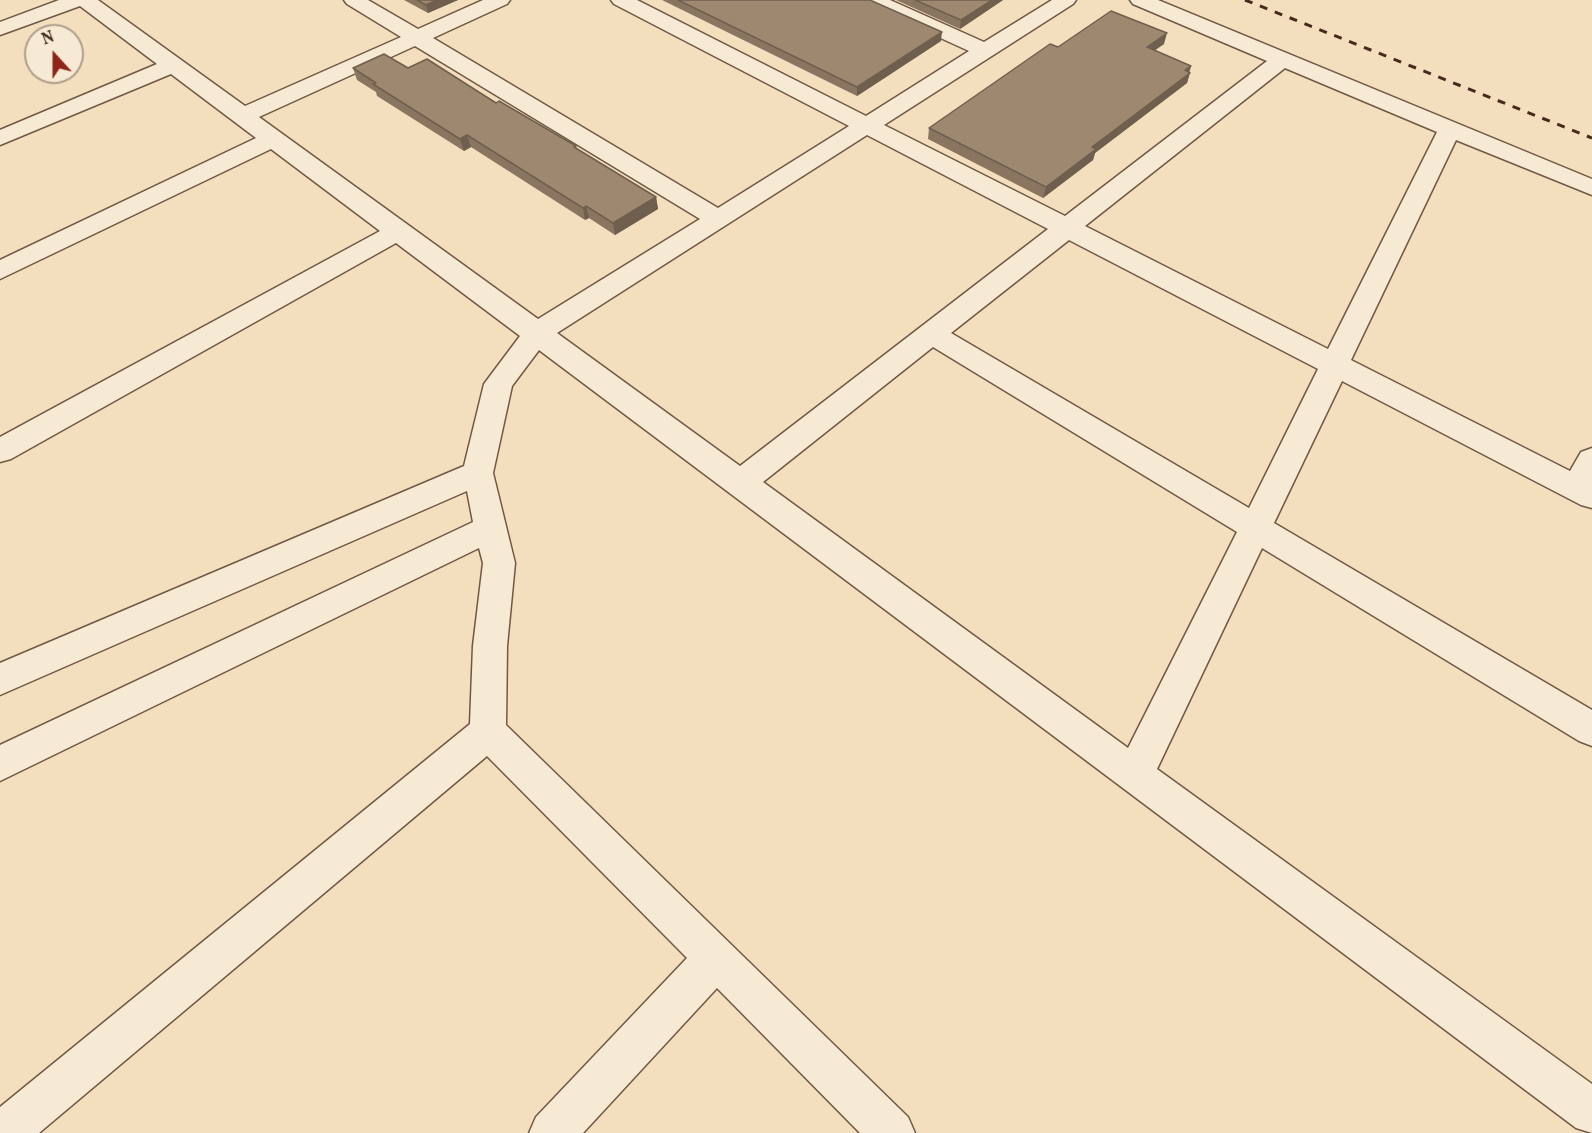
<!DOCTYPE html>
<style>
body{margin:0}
#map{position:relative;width:1592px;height:1133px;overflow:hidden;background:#f3debd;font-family:Vollkorn,serif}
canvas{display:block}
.north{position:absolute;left:24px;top:24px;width:60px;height:60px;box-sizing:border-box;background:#f7ead4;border:2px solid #af9e8b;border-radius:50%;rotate:339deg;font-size:16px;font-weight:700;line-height:24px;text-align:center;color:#442b1d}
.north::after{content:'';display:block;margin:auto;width:21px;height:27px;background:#8f2418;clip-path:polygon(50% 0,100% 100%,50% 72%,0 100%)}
</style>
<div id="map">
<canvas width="1592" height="1133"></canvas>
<div class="north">N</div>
</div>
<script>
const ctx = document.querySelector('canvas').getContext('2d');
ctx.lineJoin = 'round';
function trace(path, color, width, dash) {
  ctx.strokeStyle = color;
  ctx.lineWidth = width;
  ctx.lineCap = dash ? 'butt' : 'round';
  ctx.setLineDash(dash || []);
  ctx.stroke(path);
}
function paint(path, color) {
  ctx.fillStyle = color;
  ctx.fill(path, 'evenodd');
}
const street = new Path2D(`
 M59 0H98L245 106 401 37 347 4 344 0H368L418 29 483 0H510L507 4 433 38 718 208 849 126 614 4 611 0H637L866 116 969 51 866 4 863 0H890L984 42 1052 0H1076L1073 4 884 125 1065 216 1267 61 1133 4 1130 0H1158L1592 179V195L1456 140 1351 360 1570 471 1581 452 1592 448V508L1581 505 1342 381 1274 523 1592 710V746L1579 741 1262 548 1157 769 1592 1084V1133L1576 1128 539 350 512 386 493 473 515 563 507 646 506 725 908 1117 915 1133H860L717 988 583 1133H529L536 1117 687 958 487 756 39 1133H0V1107L470 724 473 646 483 563 479 548 0 781V745L473 522 467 491 0 695V663L464 466 484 384 520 336 396 243 11 459 0 462V437L380 231 271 149 0 279V260L256 138 171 74 0 145V130L157 64 80 6 0 35V22ZM415 46 700 219 538 319 259 117ZM1285 68 1437 132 1328 349 1085 226ZM867 135 1048 229 740 466 557 333ZM1069 240 1318 369 1249 508 951 333ZM933 347 1237 532 1128 748 763 482Z`);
trace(street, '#705845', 3);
paint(street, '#f7ead4');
trace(new Path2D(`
 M1245 0 1592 138`), '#442b1d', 3, [8, 8]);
paint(new Path2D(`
 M404 0H458L428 13Z
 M662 0H870L941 41 857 96Z
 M896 0H1003L960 29Z
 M1164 44 1154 50 1191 66 1187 83 1095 153 1093 160 1043 198 928 139 929 128 1058 47Z
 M353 68H408L496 103 576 146 577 149 656 197 658 209 615 235 589 218 585 220 471 147 464 151 377 96 376 92 357 80Z`), '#897560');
paint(new Path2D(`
 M437 0H458L428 13 426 5Z
 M992 0H1003L960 29 961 20Z
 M942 32 941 41 857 96V87Z
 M1167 33 1164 44 1144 58 1147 47Z
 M1191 66 1188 74 1190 73 1187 83 1095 153 1093 160 1043 198 1046 187 1092 147Z
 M467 135 471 147 464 151 460 139Z
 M656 197 658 209 615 235 613 223Z
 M586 206 589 218 585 220 583 208Z`), '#6f5f4e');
const building = new Path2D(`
 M417 0H437L426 5Z
 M678 0H870L942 32 857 87Z
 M915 0H992L961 20Z
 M1111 11 1167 33 1147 47 1191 66 1185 70 1190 73 1092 147 1096 149 1046 187 929 128 1050 44 1058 47Z
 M384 54 408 68 427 59 496 103 499 101 576 146 574 147 656 197 613 223 586 206 583 208 467 135 460 139 373 84 376 83 353 68Z`);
paint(building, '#9f8870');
trace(building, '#6f5f4e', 1.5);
</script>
